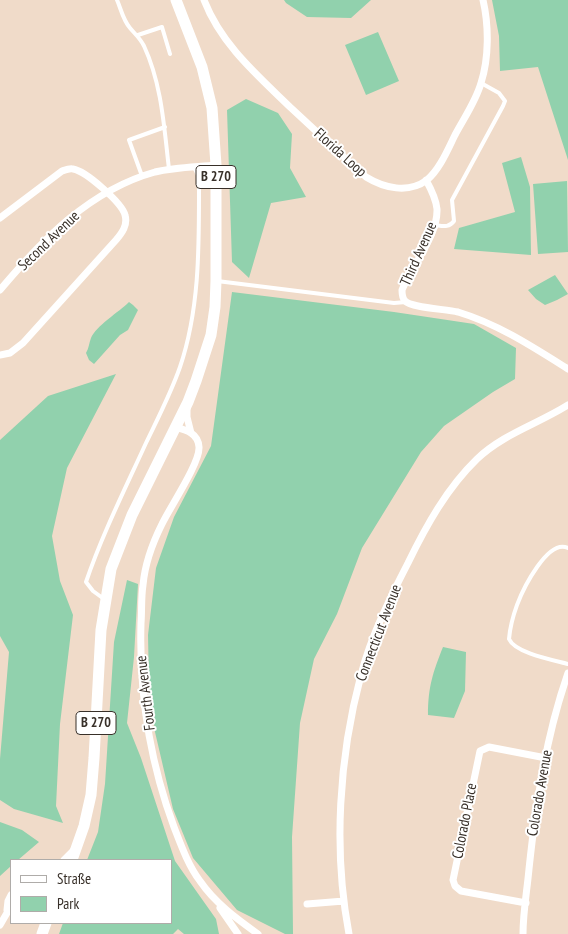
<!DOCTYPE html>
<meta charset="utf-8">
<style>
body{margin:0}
#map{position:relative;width:568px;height:934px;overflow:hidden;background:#f0dbc9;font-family:"PT Sans Narrow",sans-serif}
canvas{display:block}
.legend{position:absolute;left:10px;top:859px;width:162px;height:65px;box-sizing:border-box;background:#fff;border:1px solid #afaca9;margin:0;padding:6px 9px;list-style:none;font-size:15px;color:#383029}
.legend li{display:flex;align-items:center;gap:10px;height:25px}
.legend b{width:25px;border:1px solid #afaca9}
</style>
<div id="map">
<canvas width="568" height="934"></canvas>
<ul class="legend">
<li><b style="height:6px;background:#fff"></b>Straße</li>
<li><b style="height:14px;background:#91d1ad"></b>Park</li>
</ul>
</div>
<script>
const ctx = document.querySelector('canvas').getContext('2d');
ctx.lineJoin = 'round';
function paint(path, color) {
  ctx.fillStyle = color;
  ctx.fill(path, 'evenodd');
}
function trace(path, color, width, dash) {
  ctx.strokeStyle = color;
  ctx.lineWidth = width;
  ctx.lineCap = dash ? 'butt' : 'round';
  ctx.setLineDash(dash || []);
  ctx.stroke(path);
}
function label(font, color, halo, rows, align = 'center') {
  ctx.font = font + ' "PT Sans Narrow",sans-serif';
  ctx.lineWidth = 4;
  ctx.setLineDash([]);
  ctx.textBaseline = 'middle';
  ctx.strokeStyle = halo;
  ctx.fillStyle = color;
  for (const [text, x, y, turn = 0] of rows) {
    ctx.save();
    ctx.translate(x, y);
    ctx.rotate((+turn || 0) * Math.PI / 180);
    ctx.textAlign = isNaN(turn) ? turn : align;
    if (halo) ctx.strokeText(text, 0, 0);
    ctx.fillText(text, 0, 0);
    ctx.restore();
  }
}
paint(new Path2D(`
 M284 0H371L351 18 307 17 286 3Z
 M492 0H568V160L538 67 500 71 499 36Z
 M378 32 399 81 366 95 345 45Z
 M246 99 278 113 292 134 290 168 306 197 271 203 249 278 232 262 227 110Z
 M521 157 530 187 531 255 454 249 459 228 515 212 502 163Z
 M567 181 568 252 538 254 533 184Z
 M555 275 568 294 557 300 545 305 536 299 528 290Z
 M232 292 394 312 474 324 516 348 515 379 493 392 444 426 421 452 362 548 337 614 314 659 300 723 292 837 293 934H285L237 910 193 858 173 809 155 732 149 685 148 635 156 568 174 517 211 446Z
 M129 302 133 305 138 310 128 330 120 335 94 364 89 360 86 353C89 348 89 343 91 338 96 326 119 312 129 302Z
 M116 374 67 468 52 536 60 581 73 615 60 724 56 806 63 823 14 809 0 800V759L9 652 0 636V440L48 396Z
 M127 580 138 584 134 657 127 723 141 758 175 861 216 919 219 934H184L178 929 173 934H59L63 923H171V860H87L98 832 105 784 114 642Z
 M443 647 466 652 465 691 454 718 428 715C428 687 433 672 443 647Z
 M0 822 22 830 39 842 18 860H11V866L0 876Z`), '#91d1ad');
trace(new Path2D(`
 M117 0C121 9 123 20 130 28 135 34 140 38 144 46 162 85 164 127 169 169
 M138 35 162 27 170 54
 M142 176 129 140 165 127
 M435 225C443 226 449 228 454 221L452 200 503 106 505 101 499 93 481 83
 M217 281 394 303 406 302
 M568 548C548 538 523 589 517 605 513 616 510 627 509 639 515 653 553 660 568 664
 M104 599 93 591 86 582C102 535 125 489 146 443 158 418 171 393 180 367 200 308 199 245 199 183L198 175 194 167`), '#fff', 4);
trace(new Path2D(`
 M204 0C221 44 256 74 290 107 315 130 340 154 366 177 384 188 408 194 427 180 440 169 448 149 455 135 464 118 476 101 481 83 489 58 489 26 483 0
 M426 180C431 189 436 199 437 209 438 236 412 265 402 290 402 294 402 298 405 301 412 308 446 309 458 312 498 324 533 347 568 369
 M0 218 62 171C65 170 70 168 73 169 86 171 122 203 125 215 128 225 122 233 116 240L23 343 10 353 0 355
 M0 290C42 240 90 190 155 172 175 167 196 167 216 165
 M187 408V417L191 433
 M175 427C186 430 198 433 199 447 200 463 170 507 162 524 152 544 145 563 143 585 141 598 142 611 141 623 139 692 150 762 174 827 181 845 188 865 200 881 215 903 237 919 258 934
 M64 860 73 851
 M526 903 461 891 455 886 453 880 480 751 489 747 546 758
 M307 904 344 901
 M220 908 238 934
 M7 910 8 901 11 895
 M0 925 11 906
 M349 934C333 850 339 757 361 675 371 636 390 598 408 563 426 526 447 488 477 459 503 434 538 424 568 405
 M523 934C523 912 527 891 529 869 536 803 546 736 568 673`), '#fff', 7);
trace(new Path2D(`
 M72 860 84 826 91 795 94 758 101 630 111 569 132 515 188 402 196 381 211 335 215 307 216 281V165L212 108 202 67 176 0
 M42 934 46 923`), '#fff', 11);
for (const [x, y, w] of [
 [216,177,40],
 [96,723,40]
]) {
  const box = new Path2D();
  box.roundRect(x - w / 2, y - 11.5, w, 23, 4);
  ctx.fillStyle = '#fff';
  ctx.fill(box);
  trace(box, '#383029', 1);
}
label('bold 14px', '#383029', null, [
 ["B 270",216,177],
 ["B 270",96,723]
]);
label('15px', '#383029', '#fff', [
 ["Florida Loop",340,153,42],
 ["Second Avenue",49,241,-44],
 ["Third Avenue",419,254,-66],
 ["Connecticut Avenue",379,633,-69],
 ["Fourth Avenue",146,693,-97],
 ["Colorado Avenue",540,793,-80],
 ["Colorado Place",465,821,-79]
]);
</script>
